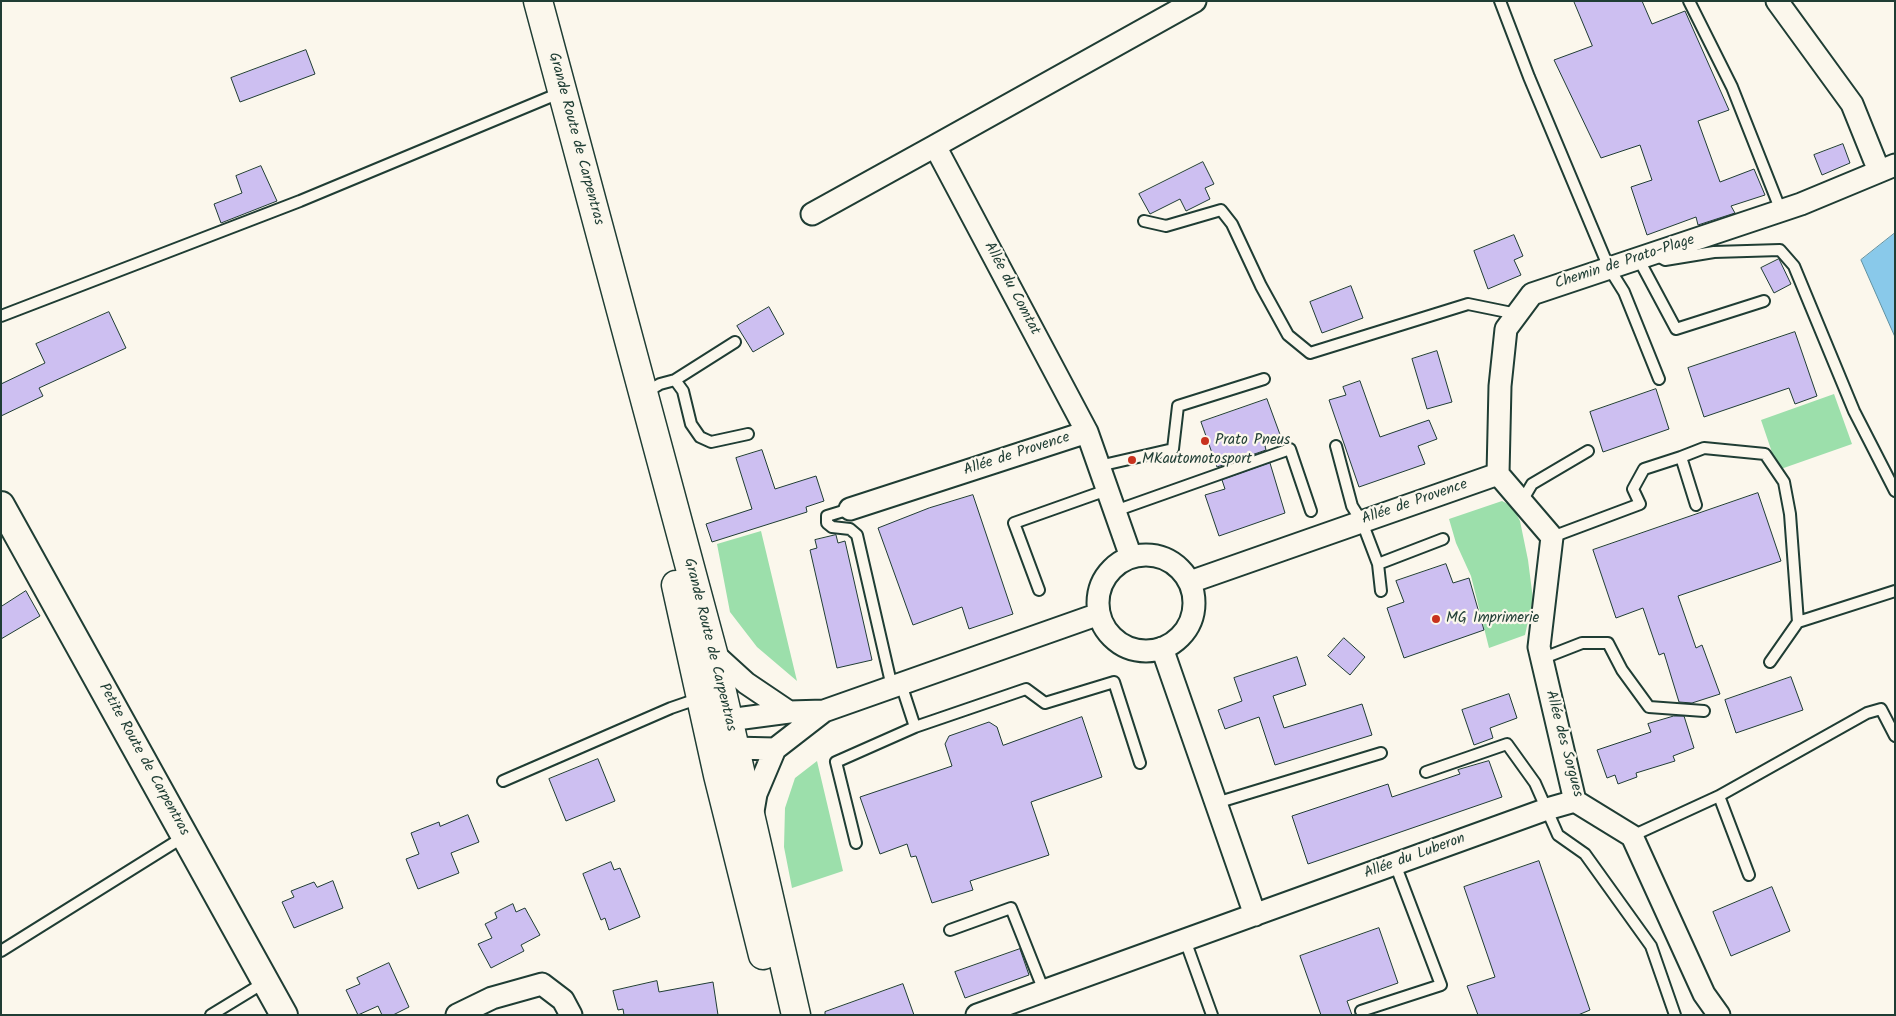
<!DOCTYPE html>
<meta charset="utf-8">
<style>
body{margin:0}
#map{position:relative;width:1896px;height:1016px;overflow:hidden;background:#fbf7ec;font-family:Kalam,sans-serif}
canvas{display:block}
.frame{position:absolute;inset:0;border:2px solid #1f3d34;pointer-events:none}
</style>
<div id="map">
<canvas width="1896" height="1016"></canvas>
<div class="frame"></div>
</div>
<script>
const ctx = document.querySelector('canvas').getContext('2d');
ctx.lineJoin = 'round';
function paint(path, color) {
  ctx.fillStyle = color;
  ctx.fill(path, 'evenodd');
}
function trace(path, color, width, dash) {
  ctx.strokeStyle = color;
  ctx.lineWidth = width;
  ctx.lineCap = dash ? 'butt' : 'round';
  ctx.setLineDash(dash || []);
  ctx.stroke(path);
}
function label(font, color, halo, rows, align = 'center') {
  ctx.font = font + ' Kalam,sans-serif';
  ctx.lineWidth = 4.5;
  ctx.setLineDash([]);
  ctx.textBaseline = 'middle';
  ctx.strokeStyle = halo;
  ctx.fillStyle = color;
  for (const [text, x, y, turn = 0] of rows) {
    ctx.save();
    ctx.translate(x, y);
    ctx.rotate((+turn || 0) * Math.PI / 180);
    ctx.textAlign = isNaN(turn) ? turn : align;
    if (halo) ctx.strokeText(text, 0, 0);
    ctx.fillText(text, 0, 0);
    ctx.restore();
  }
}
paint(new Path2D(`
 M1834 394 1852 444 1778 470 1761 420Z
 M1502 501 1512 506 1520 521 1528 560 1533 599 1525 635 1489 648 1471 576 1456 543 1449 519Z
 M761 531 797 681 757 647 730 612 717 544Z
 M817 761 843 871 792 888 784 847 785 808 795 778Z`), '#9cdfab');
const water = new Path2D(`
 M1895 233V337L1861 260Z`);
paint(water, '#89c9ea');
trace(water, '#5f91a1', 1);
const building = new Path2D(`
 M1574 1H1642L1652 24 1685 11 1729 110 1698 121 1720 182 1754 169 1765 195 1731 206 1735 213 1698 225 1696 217 1647 235 1631 187 1652 180 1640 145 1601 158 1554 60 1592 46Z
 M306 50 315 74 240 102 231 78Z
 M1843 144 1850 163 1822 175 1814 155Z
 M1203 162 1214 184 1205 188 1210 199 1186 211 1180 199 1150 214 1139 194Z
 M261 166 277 201 221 223 214 204 242 193 236 176Z
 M1514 235 1523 256 1514 260 1521 275 1488 289 1474 251Z
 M1779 259 1791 284 1774 293 1761 268Z
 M1351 286 1363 318 1322 333 1310 302Z
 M769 307 784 334 753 352 737 326Z
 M109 312 126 348 39 388 43 396 1 416V384L45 363 36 344Z
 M1795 332 1817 396 1795 404 1789 388 1704 417 1688 368Z
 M1437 351 1452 402 1427 409 1412 359Z
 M1360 381 1380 437 1429 420 1437 439 1418 446 1425 464 1359 487 1329 400 1346 395 1343 387Z
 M1656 389 1669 429 1603 452 1590 412Z
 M1267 399 1282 440 1265 446 1266 450 1217 467 1201 422Z
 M762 450 775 489 816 476 824 501 806 507 807 512 712 542 706 524 752 509 736 458Z
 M1270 463 1285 513 1219 536 1205 495 1225 489 1222 480Z
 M1758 493 1781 561 1678 596 1696 648 1702 645 1720 694 1692 703 1679 702 1664 653 1659 655 1643 608 1616 618 1593 550Z
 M973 495 1013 614 969 629 962 607 913 625 878 528 929 508Z
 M836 535 838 543 845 541 872 660 837 668 810 550 817 548 815 540Z
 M1446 564 1453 583 1469 578 1484 630 1404 658 1387 608 1404 602 1396 581Z
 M26 591 40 616 1 639V607Z
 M1344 638 1365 657 1350 675 1328 656Z
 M1297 657 1306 685 1273 696 1284 728 1362 704 1372 735 1275 765 1259 717 1225 729 1218 710 1242 701 1234 678Z
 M1791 677 1803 710 1736 733 1725 700Z
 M1509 694 1517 718 1490 728 1493 738 1474 745 1462 710Z
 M1674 716H1684L1694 748 1673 756 1675 761 1636 773 1637 777 1618 784 1615 775 1607 778 1597 750 1651 732 1648 724Z
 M1082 717 1102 777 1031 802 1049 855 970 881 973 890 932 903 916 856 911 857 907 844 880 854 860 797 952 766 945 744 949 736 989 722 997 727 1003 745Z
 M598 759 615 801 566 821 549 779Z
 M1489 761 1502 797 1308 864 1292 816 1388 784 1392 797 1460 774 1458 770Z
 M468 815 479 842 451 853 459 873 418 889 406 859 419 854 411 833 439 822 440 826Z
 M1539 861 1590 1010 1578 1015H1478L1467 986 1495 977 1464 887Z
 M611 862 614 870 620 868 640 917 609 930 605 918 601 920 583 874Z
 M333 881 343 908 294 928 282 902 294 897 291 891 314 882 317 887Z
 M1772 887 1790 931 1731 956 1713 912Z
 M513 904 516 912 525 908 540 935 521 945 524 951 491 968 478 944 492 938 485 924 497 918 495 913Z
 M1379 928 1398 983 1347 1001 1352 1015H1321L1300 956Z
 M1020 949 1029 975 965 998 955 972Z
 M389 963 409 1007 393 1015H382L378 1006 358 1015 346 990 360 984 357 978Z
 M657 981 659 992 713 982 718 1015H624L623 1009 618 1010 613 991Z
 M903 984 914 1015H825V1012Z`);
paint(building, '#cdbff1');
trace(building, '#1f3d34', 1);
const service = new Path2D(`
 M1500 1 1529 77 1609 268 1624 292 1659 379
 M1689 1 1732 87 1781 211
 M1144 221 1166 226 1221 210 1232 224 1261 286 1288 335 1310 353 1468 304 1517 314
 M1658 256 1665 260 1714 252 1780 250 1794 266 1854 411 1895 491
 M1638 258 1676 329 1764 301
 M1 316 300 201 562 92
 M675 380 735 342
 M645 393 660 384 675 380 683 391 691 424 700 437 711 442 748 434
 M1336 446 1352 506 1362 522 1378 564 1381 591
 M1681 457 1704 448 1765 454 1784 482 1790 514 1798 622 1770 662
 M1099 466 1173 449 1178 406 1264 379
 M1522 501 1532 484 1588 451
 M850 509 827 516V523L832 527 850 529 857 535 892 687
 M1115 511 1290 449 1311 511
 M1552 537 1640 504 1633 489 1644 469 1681 457 1696 505
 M1378 564 1443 539
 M1039 590 1014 523 1107 490
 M1798 622 1895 591
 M1541 659 1582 643H1608L1622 670 1649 707 1704 711
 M901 684 915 727 1026 689 1045 703 1114 682 1140 763
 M1426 772 1507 744 1535 783 1558 835 1585 854 1651 946 1675 1015
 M503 781 671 708 700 698
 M1719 796 1867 713 1881 709 1895 736
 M1216 803 1381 753
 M1632 836 1719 796 1749 875
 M856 843 836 762 915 727
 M950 930 1011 908 1044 991
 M1185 940 1212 1015
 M1 951 185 836
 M1361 1011 1441 985 1395 864
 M211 1015 265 982`);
const minor = new Path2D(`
 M1777 1 1852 104 1879 171
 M812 214 935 146
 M1087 432 935 146 1195 1
 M1498 474 1552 537 1539 647 1575 801 1632 836 1704 994 1719 1015
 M1498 474 1500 386 1506 329 1532 294 1801 204 1895 165
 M850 509 1087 432 1131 557
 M1098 603a48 48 0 1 1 96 0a48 48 0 1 1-96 0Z
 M1190 582 1498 474
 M1162 648 1255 915
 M713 653 746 683 789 712
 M723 736 728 722 736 719 789 712 824 711 1099 614
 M722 743 733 748 775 749 824 711
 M752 817 756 794 775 749
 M457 1015 492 998 542 984 563 1000 571 1015
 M977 1015 1547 809 1575 801`);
const tertiary = new Path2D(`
 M1 505 284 1015`);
const secondary = new Path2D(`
 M538 1 713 653 796 1015
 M676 585 718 775 763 955`);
trace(service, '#1f3d34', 14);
trace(minor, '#1f3d34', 25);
trace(tertiary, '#1f3d34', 30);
trace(secondary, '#1f3d34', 31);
trace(service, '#fbf7ec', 10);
trace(minor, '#fbf7ec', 21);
trace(tertiary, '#fbf7ec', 26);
trace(secondary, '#fbf7ec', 28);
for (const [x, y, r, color] of [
 [1205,441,5,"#c8321e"],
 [1132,460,5,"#c8321e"],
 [1436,619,5,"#c8321e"]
]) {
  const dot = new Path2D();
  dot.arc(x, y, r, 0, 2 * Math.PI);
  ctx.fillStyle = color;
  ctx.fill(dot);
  trace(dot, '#fbf7ec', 2);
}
label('15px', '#1f3d34', '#fbf7ec', [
 ["Grande Route de Carpentras",575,139,75],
 ["Chemin de Prato-Plage",1625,263,-18],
 ["Allée du Comtat",1011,289,62],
 ["Allée de Provence",1017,455,-18],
 ["Allée de Provence",1415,503,-19],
 ["Grande Route de Carpentras",709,645,76],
 ["Allée des Sorgues",1563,744,75],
 ["Petite Route de Carpentras",143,760,61],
 ["Allée du Luberon",1415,857,-20]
]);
label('15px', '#1f3d34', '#fbf7ec', [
 ["Prato Pneus",1215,441],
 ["MKautomotosport",1142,460],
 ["MG Imprimerie",1446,619]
], 'left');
</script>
